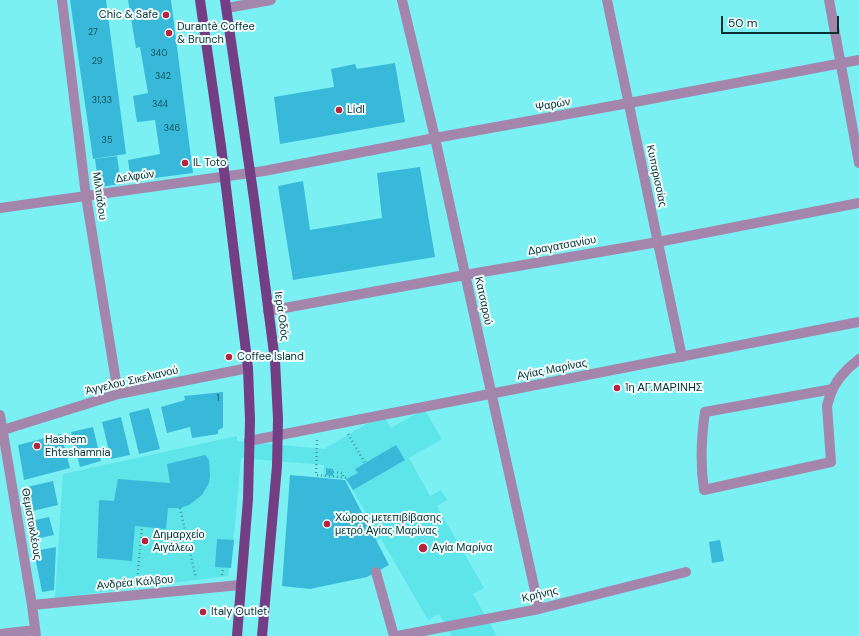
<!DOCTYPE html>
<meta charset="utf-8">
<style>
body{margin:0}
#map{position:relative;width:859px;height:636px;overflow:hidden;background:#7af0f3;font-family:"DM Sans",sans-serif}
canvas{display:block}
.scale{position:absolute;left:721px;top:16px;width:118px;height:18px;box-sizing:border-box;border:2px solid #093132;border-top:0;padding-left:5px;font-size:12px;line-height:14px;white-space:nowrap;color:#093132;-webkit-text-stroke:3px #f3fdfd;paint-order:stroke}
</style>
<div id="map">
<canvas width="859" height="636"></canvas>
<div class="scale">50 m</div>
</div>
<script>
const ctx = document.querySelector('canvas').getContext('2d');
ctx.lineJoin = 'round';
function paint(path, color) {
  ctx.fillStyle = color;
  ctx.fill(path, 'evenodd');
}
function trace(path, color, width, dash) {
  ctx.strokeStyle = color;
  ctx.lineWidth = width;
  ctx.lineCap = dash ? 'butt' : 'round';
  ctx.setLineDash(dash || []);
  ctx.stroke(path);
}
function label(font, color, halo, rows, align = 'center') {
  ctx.font = font + ' "DM Sans",sans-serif';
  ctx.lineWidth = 4;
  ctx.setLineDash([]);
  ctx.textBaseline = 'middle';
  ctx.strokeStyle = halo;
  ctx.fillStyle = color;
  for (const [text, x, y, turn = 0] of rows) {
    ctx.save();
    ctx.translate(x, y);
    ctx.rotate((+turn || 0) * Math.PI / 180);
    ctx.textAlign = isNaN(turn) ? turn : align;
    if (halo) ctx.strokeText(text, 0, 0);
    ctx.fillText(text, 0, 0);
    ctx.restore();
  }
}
paint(new Path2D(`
 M424 409 442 439 409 458 430 496 441 490 447 500 437 506 484 588 473 594 497 636H452L439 614 428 620 381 539 371 544 365 534 375 528 346 479 323 477 324 465 241 458 231 568H229L228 576 55 598 63 474 237 436V441L324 449 383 414 391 428Z`), '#5ee5e9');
paint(new Path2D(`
 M70 0H106L126 154 93 159Z
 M128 0H171L193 173 131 181 128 160 160 154 155 120 137 122 133 96 148 93 140 47 136 48Z
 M395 63 405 122 280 144 274 97 334 87 331 69 355 64 357 69Z
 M117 156 121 184 99 187 95 159Z
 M420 167 435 257 293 280 278 186 303 181 310 230 382 218 377 173Z
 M223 392V428L218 430V434L192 438 190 427 167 433 161 407 185 400 184 396Z
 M149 408 160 449 139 454 129 413Z
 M121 417 130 455 111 459 102 422Z
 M93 427 101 461 80 467 71 432Z
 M61 434 70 468 24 480 18 445Z
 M396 445 405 460 353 490 346 479 358 473 355 469Z
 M205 455 209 460 210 476 209 483 202 495 189 505 180 508H168L166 529 135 526 132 561 97 558 99 500 114 501 118 479 170 483 167 464Z
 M326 468 333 469V476L326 475Z
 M290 475 345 480 389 565 367 577 310 589 282 586Z
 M53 481 58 505 28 512 23 488Z
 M49 517 54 535 35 539 31 521Z
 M217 539 234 540 231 568 215 567Z
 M720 540 724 561 712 563 709 542Z
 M56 547 54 590 42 592 34 551Z`), '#38b9d9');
trace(new Path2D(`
 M348 434 365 463
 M317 440 316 475 348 478
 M329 472 343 473V478
 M180 508 196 578
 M222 575 223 568
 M137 582 142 527`), '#479b9d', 2.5, [1, 3]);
trace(new Path2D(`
 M62 0 86 196 118 394
 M402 0 435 138 539 609
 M607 0 682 357
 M829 0 859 163
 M227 8 271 0
 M0 208 264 171 435 138 629 103 859 60
 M268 311 465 275 658 242 859 203
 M833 389 705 412C701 439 700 463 704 490L831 462 827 406C830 394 835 381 845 372 849 367 854 364 859 359
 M0 415 32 605 36 636
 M0 431 118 394 248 368
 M249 441 859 322
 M376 572 394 636
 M32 605 240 585
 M0 634 35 630
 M397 636 539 609 686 572`), '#a486ad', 10);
trace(new Path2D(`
 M200 0 221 146 248 368 250 420 248 499 237 636
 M225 0 254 199 275 361 278 419 277 466 262 636`), '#743e85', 10);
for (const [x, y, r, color] of [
 [166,15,4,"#b5233c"],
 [169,33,4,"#b5233c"],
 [339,110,4,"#b5233c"],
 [185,163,4,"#b5233c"],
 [229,357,4,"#b5233c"],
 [617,388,4,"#b5233c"],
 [37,446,4,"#b5233c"],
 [327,524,4,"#b5233c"],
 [145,541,4,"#b5233c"],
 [423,548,5,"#b5233c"],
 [203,612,4,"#b5233c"]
]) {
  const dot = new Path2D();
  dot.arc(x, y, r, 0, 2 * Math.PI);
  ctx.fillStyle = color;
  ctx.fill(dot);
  trace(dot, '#f3fdfd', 1.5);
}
label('9px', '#15535c', null, [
 ["27",93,33],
 ["340",159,54],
 ["29",97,62],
 ["342",163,77],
 ["31,33",102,101],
 ["344",160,105],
 ["346",172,129],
 ["35",107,141],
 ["1",218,399]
]);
label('11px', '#093132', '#f3fdfd', [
 ["Chic & Safe",158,15,"right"],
 ["Durantè Coffee",177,27],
 ["& Brunch",177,40],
 ["Lidl",347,110],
 ["IL Toto",193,163],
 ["Coffee Island",237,357],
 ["1η ΑΓ.ΜΑΡΙΝΗΣ",625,388],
 ["Hashem",45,440],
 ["Ehteshamnia",45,453],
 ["Χώρος μετεπιβίβασης",335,518],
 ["μετρό Αγίας Μαρίνας",335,531],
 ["Δημαρχείο",153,535],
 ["Αιγάλεω",153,548],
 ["Αγία Μαρίνα",432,548],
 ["Italy Outlet",211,612]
], 'left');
label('11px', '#093132', '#f3fdfd', [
 ["Ψαρών",553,105,-10],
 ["Κυπαρισσίας",656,176,78],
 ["Δελφών",135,177,-8],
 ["Μιλτιάδου",99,196,82],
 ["Δραγατσανίου",562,246,-10],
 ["Κατσαρού",483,301,78],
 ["Ιερά Οδός",281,316,82],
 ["Αγίας Μαρίνας",552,370,-11],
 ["Άγγελου Σικελιανού",132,381,-13],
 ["Θεμιστοκλέους",31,524,80],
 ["Ανδρέα Κάλβου",135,583,-5],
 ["Κρήνης",540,595,-13]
]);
</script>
